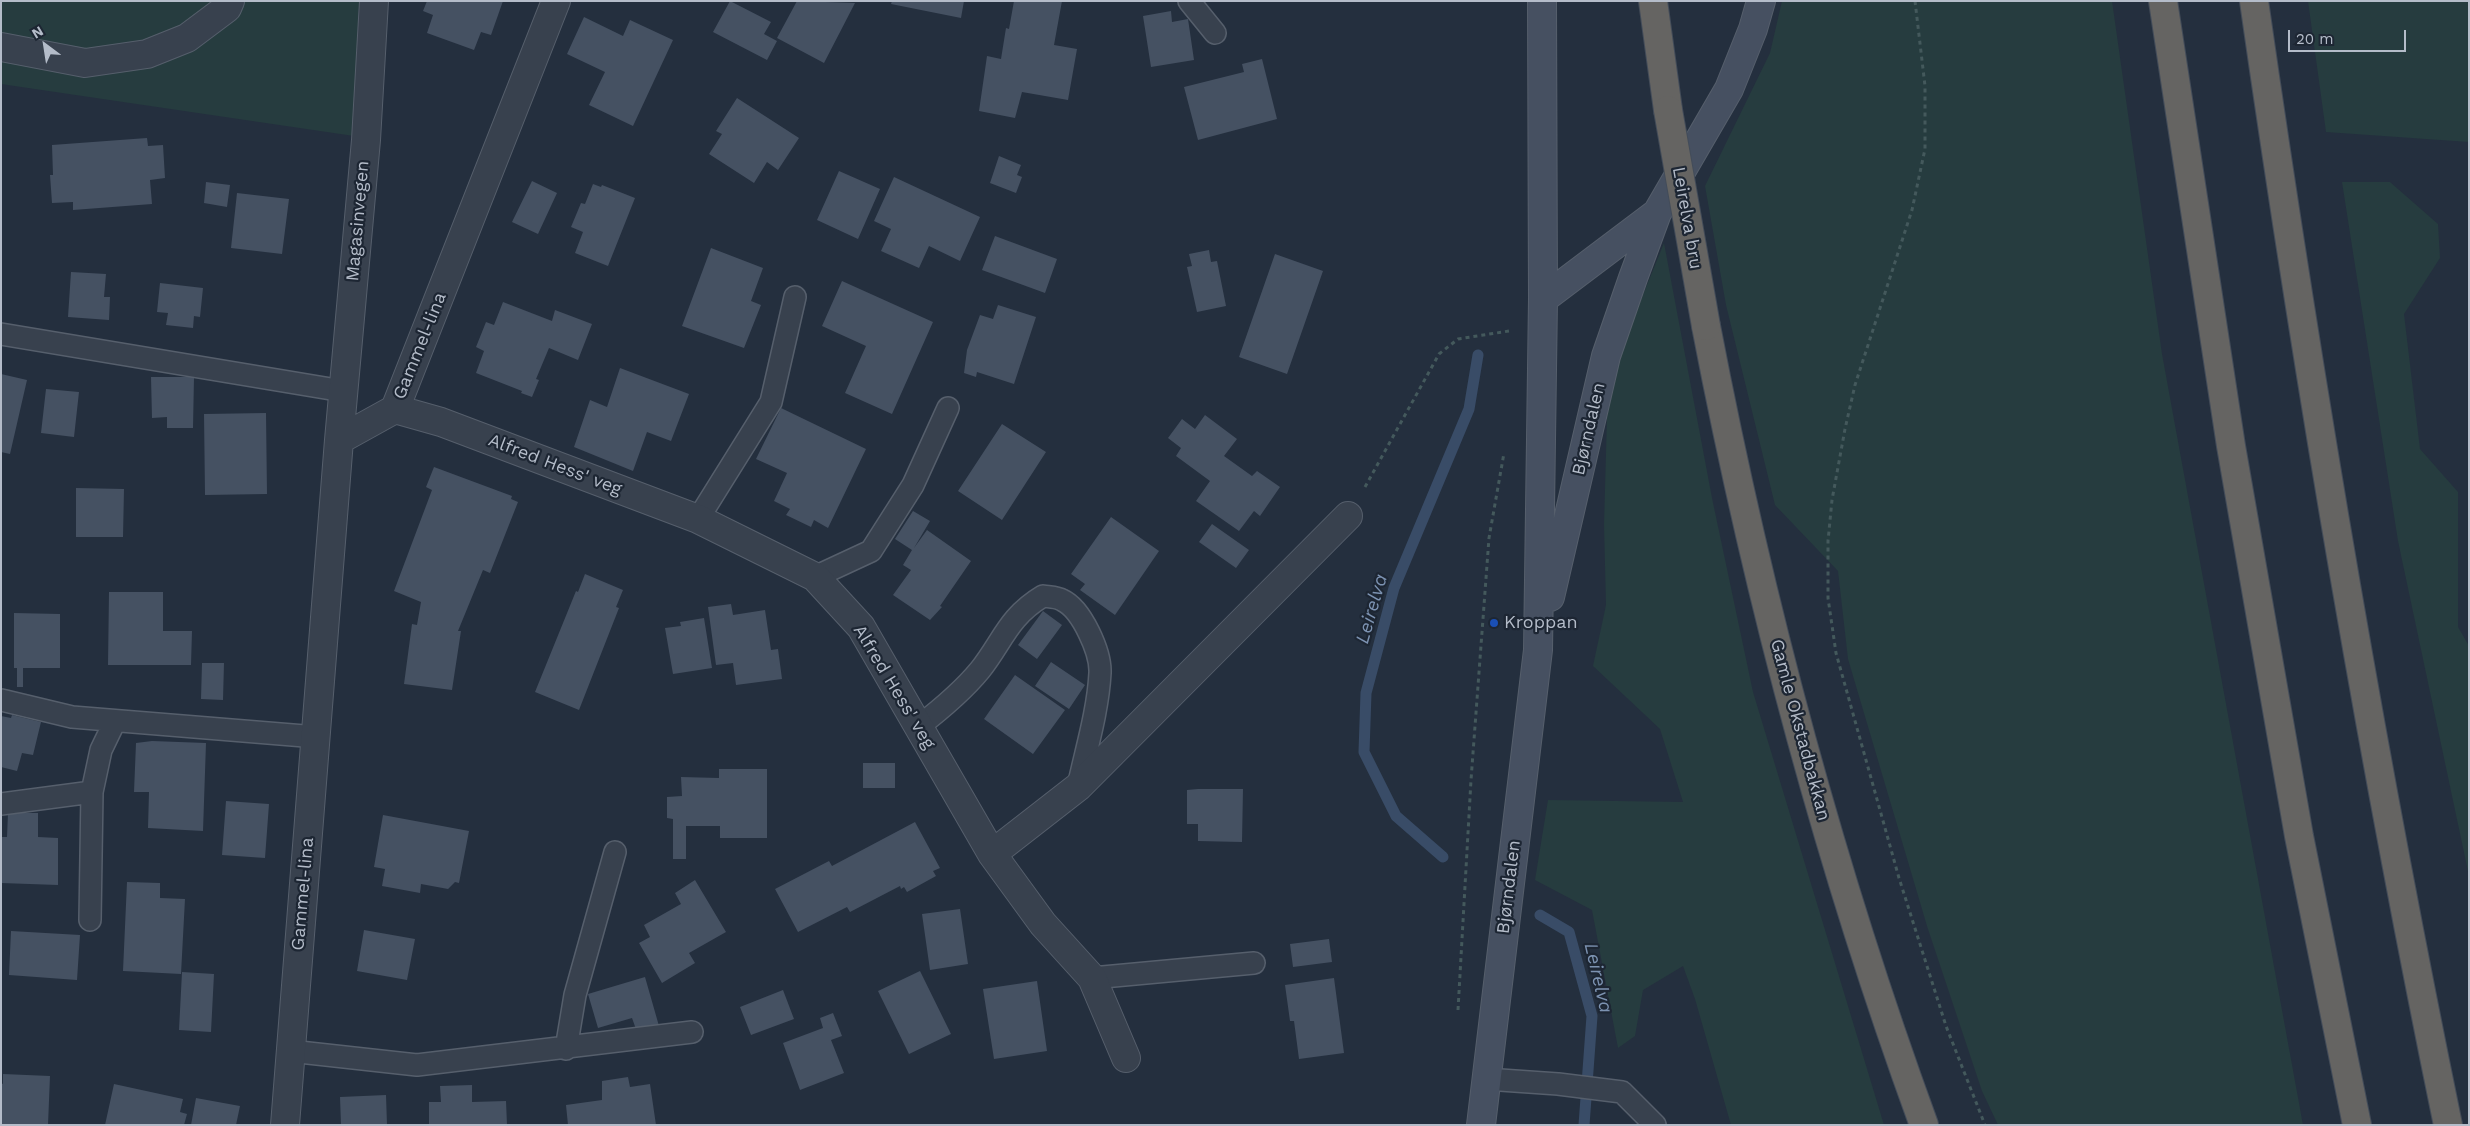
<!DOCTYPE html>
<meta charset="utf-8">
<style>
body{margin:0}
#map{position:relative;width:2470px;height:1126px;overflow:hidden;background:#242f3e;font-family:"Work Sans",sans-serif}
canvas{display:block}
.frame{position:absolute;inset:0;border:2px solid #b4bcc9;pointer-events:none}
.north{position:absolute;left:20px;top:20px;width:50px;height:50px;-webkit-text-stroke:4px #1d2633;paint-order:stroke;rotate:329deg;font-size:14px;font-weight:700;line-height:20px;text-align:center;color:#b4bcc9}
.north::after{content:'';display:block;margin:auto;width:18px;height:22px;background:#b4bcc9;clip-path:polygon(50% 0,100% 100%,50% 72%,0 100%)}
.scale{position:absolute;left:2288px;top:30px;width:118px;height:22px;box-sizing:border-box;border:2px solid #b4bcc9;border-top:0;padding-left:6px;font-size:15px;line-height:18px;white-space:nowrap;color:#b4bcc9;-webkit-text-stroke:4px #1d2633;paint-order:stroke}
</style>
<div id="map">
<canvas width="2470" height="1126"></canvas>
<div class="frame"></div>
<div class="north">N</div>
<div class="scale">20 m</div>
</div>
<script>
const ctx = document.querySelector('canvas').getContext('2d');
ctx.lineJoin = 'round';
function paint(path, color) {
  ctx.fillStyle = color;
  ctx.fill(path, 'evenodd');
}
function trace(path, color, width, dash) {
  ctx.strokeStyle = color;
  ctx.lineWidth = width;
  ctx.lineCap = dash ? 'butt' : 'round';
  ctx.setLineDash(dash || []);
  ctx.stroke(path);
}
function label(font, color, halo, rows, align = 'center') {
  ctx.font = font + ' "Work Sans",sans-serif';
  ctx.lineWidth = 4.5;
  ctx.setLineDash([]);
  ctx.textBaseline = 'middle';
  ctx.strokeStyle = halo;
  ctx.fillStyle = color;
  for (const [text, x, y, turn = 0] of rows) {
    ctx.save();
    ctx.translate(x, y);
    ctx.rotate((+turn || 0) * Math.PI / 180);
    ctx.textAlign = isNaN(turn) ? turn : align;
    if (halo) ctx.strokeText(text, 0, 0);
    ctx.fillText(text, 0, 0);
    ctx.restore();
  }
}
paint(new Path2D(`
 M1 1H359L354 136 1 84Z
 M1782 1H2112L2162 354 2303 1125H1998L1982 1091 1927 926 1848 659 1838 571 1775 505 1726 305 1705 186 1770 53Z
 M2308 1H2469V142L2326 132Z
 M2342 182H2390L2438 224 2440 258 2404 314 2420 449 2458 492V627L2469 646V876L2398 541Z
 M1664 243 1712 498 1753 692 1884 1125H1731L1695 999 1683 966 1643 990 1635 1036 1618 1048 1592 910 1535 880 1548 800 1683 802 1660 729 1593 666 1606 605 1604 525 1608 381Z`), '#263c3f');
trace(new Path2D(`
 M1443 857 1396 816 1364 752 1366 693 1394 588 1469 409 1478 355
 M1540 915 1569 932 1592 1016 1584 1125`), '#394c67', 11);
paint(new Path2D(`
 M427 1H503L491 35 481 32 474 50 427 33 433 15 423 11Z
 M730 1 771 22 764 34 777 41 767 60 713 32Z
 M797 1 855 3 824 63 777 38Z
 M892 1H964L961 18 891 4Z
 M1014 1H1062L1054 45 1077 49 1068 100 1022 92 1015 118 979 111 987 56 1001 59 1006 28 1009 29Z
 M1171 11 1172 22 1188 19 1194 60 1151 67 1143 16Z
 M584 17 623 36 630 20 673 40 633 126 589 105 605 72 567 54Z
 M1262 59 1277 119 1198 140 1184 87 1244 72 1242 64Z
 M737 98 799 138 778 170 767 162 754 183 709 154 722 134 716 131Z
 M147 138 148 146 163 145 165 178 150 180 152 204 73 210V202L52 203 50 175H53L52 145Z
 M999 156 1021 165 1017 175 1022 177 1016 193 990 183Z
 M839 171 880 189 858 239 817 220Z
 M894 177 980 217 960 261 929 246 919 268 881 251 891 229 874 221Z
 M532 181 557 193 538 234 512 222Z
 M206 182 230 185 227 207 204 203Z
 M593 184 601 187 602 185 635 198 608 266 575 253 583 232 571 227 581 203 585 204Z
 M237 193 289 199 282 254 231 248Z
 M995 236 1057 259 1045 293 982 270Z
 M711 248 763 268 751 301 761 305 744 348 682 326Z
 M1209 250 1211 262 1217 261 1226 306 1197 312 1187 267 1192 266 1189 254Z
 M1275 254 1323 271 1287 374 1239 357Z
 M71 272 106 274 104 297H110L109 320 68 317Z
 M842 281 933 322 892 414 845 393 866 346 822 326Z
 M160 283 203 288 200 317 194 316 193 328 166 325 168 313 157 312Z
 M503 302 552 321 555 310 592 324 578 360 549 348 536 379 539 380 532 397 521 393 522 391 476 373 484 351 476 347 486 322 494 325Z
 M998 305 1036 317 1014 384 977 372 976 377 964 373 967 350 980 315 993 319Z
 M620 368 689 394 671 441 647 432 633 471 574 447 590 400 607 407Z
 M1 374 27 380 10 454 1 452Z
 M151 377H194L193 428H167V417L152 418Z
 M46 389 79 392 74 437 41 433Z
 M781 408 866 449 828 528 814 520 811 527 786 515 790 509 774 501 787 473 756 459Z
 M266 413 267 494 205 495 204 414Z
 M1205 415 1237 439 1224 456 1252 476 1257 471 1280 487 1260 516 1254 511 1239 531 1196 501 1210 481 1176 456 1181 448 1168 438 1182 419 1195 429Z
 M1002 424 1046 452 1002 520 958 491Z
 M434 467 512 496 511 499 518 502 490 573 483 570 458 631H461L452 690 404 684 412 624 417 625 421 602 394 591 432 490 426 487Z
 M76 488 124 489 123 537H76Z
 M913 511 930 521 914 548 927 530 971 561 940 606 942 607 930 620 893 595 911 570 903 565 912 550 895 539Z
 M1111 517 1159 551 1115 615 1080 590 1085 584 1071 574Z
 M1212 524 1249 550 1236 568 1199 542Z
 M585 574 623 590 616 607 619 608 579 710 535 692 576 591 578 592Z
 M109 592H163V631H192L191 665H108Z
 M731 604 733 615 765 610 771 650 778 649 782 679 736 685 733 663 716 665 708 607Z
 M1043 611 1062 625 1037 659 1018 645Z
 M14 613 60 614V668H23V687H17V668H14Z
 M704 618 712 668 673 674 665 628 681 626 680 622Z
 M1051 662 1085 685 1069 709 1035 686Z
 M202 663H224L223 700 201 699Z
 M1015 675 1065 710 1033 754 984 719Z
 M12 715 41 722 33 755 22 753 17 771 1 767V716L11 718Z
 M152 741 206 743 203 831 148 828 149 792H134L136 743Z
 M863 763H895V788H863Z
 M719 769H767V838H720V826H686V859H673V819L667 818V797L682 796 681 777 719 778Z
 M1198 789H1243L1242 842 1198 841V824H1187V790Z
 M226 801 269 804 265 858 222 855Z
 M8 813H38V837L58 838V885L1 883V837H7Z
 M383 815 469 831 459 883 455 882 448 889 421 884 420 893 382 886 385 869 374 867Z
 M915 822 940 868 933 871 936 876 907 892 904 887 901 889 900 886 850 912 847 907 798 932 775 889 829 861 832 866Z
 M695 880 726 932 689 953 695 963 662 983 639 943 650 937 644 925 681 904 675 893Z
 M127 882 160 883V898L185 899 181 974 123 971Z
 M960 909 968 964 930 970 922 914Z
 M364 930 415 939 407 980 357 971Z
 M11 931 80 935 77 980 9 975Z
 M1329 939 1332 962 1293 967 1290 944Z
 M920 971 951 1034 909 1054 878 991Z
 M182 972 214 974 211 1032 179 1030Z
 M645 977 659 1026 637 1032 632 1018 598 1028 588 994Z
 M1334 978 1344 1053 1299 1059 1294 1021H1290L1285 985Z
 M1037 981 1047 1051 994 1059 983 989Z
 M783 990 794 1019 751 1035 740 1007Z
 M833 1013 842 1036 831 1040 844 1073 800 1090 783 1043 823 1028 820 1018Z
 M3 1074 50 1076 48 1125H1V1083L3 1084Z
 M628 1077 630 1087 650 1084 656 1125H568L566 1105 602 1100V1081Z
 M114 1084 183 1099 180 1112 187 1114 184 1125H105Z
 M472 1085V1102L506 1101 507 1125H429V1102H441L440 1086Z
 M386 1095 387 1125H341L340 1097Z
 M196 1098 240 1106 236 1125H191Z`), '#455162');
const service = new Path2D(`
 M1189 1 1215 33
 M1 334 343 391
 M698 519 771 402 795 297
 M815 577 871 551 913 485 948 408
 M1 700 72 717 317 737
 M918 727C940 710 962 692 980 670 1003 641 1008 617 1043 596 1049 597 1057 597 1062 600 1082 609 1101 653 1100 673 1098 711 1086 750 1078 787
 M1 804 92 792
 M90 920 92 792 101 750 115 721
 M1092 978 1254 963
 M566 1049 575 995 615 852
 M290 1051 417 1065 692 1032
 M1486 1079 1558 1084 1622 1092 1655 1125`);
const minor = new Path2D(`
 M1 47 85 63 147 54 187 38 227 8 230 1
 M395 409 441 422 698 519 815 577 861 627 992 854 1043 924 1092 978 1126 1058
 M339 440 395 409 556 1
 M992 854 1078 787 1348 516
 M285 1125 339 440 366 140 374 1`);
const secondary = new Path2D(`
 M1543 299 1657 213
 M1550 597 1606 356 1633 278 1657 213 1729 89 1753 29 1761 1
 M1481 1125 1538 650 1543 299 1542 1`);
const trunk = new Path2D(`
 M1653 1 1668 110
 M2163 1 2231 446 2299 836 2357 1125
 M2254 1C2308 377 2371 752 2448 1125
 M1706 326C1758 597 1829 865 1924 1125`);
trace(service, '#565f6c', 24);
trace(minor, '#565f6c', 30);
trace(secondary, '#565f6c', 30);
trace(trunk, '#434c59', 30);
trace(new Path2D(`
 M1915 1 1925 86V149L1912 210 1855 385 1845 429 1832 500 1828 541V598L1836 653 1899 878 1946 1026 1985 1125
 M1365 487 1439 354 1458 339 1509 331
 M1458 1010 1471 780 1489 538 1504 453`), '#44595c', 3, [4, 4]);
trace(service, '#38414e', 21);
trace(minor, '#38414e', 28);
trace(secondary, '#465061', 28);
trace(trunk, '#656462', 28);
const trunkBridge = new Path2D(`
 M1668 110 1706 326`);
trace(trunkBridge, '#434c59', 30, []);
trace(trunkBridge, '#656462', 28);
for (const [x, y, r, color] of [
 [1494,623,5,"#1a4fb4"]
]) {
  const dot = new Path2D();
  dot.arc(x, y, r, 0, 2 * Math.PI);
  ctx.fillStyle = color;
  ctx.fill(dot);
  trace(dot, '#1d2633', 2);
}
label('18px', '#b4bcc9', '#1d2633', [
 ["Leirelva bru",1687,218,80],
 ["Magasinvegen",358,221,-85],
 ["Gammel-lina",420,346,-68],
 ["Bjørndalen",1589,429,-77],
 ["Alfred Hess' veg",555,465,21],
 ["Alfred Hess' veg",894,687,59],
 ["Gamle Okstadbakkan",1800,730,75],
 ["Bjørndalen",1509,887,-83],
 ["Gammel-lina",303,894,-85]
]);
label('18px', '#b4bcc9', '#1d2633', [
 ["Kroppan",1504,623]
], 'left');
label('italic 19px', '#7c92b1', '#1d2633', [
 ["Leirelva",1372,609,-74],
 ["Leirelva",1598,978,77]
]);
</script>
